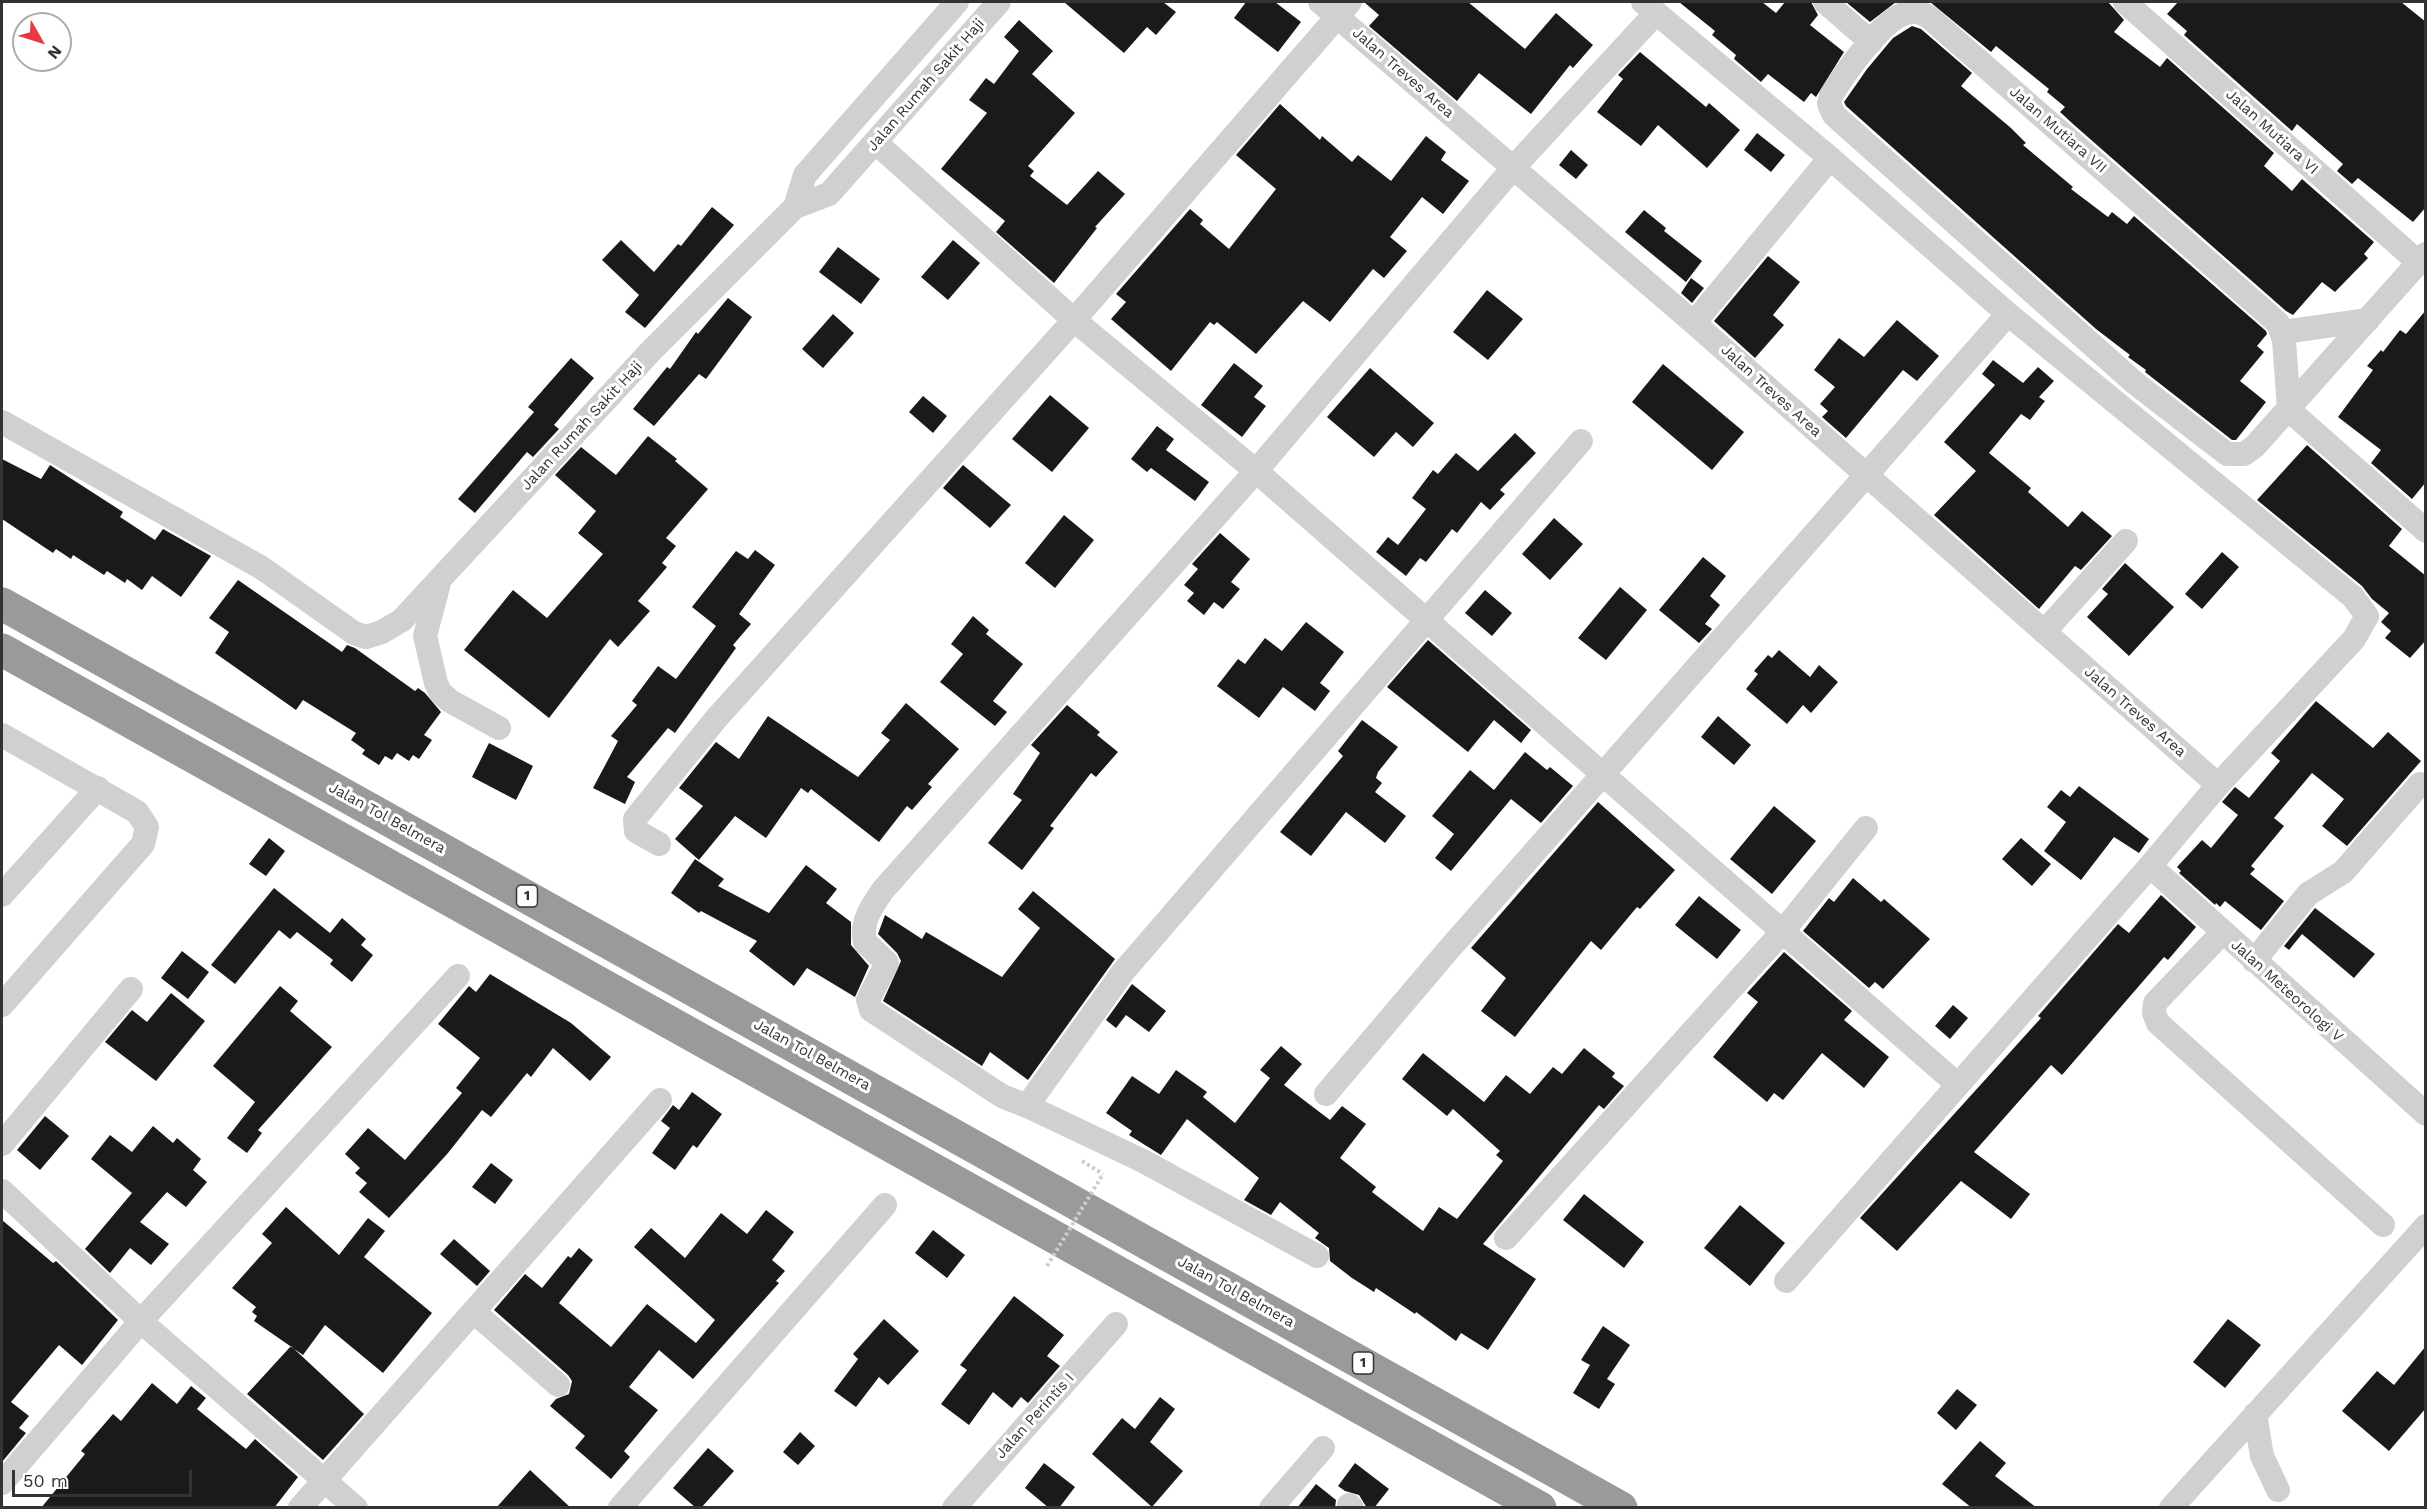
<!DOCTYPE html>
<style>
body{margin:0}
#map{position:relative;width:2427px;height:1509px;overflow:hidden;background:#fff;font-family:"Work Sans",sans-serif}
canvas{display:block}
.frame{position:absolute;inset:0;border:3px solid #333;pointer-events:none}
.north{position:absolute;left:12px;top:12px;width:60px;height:60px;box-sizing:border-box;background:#fff;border:2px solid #adadad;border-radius:50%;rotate:129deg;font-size:16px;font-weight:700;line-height:24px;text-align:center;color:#333}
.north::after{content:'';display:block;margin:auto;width:21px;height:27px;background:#e63946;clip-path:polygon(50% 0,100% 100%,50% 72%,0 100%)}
.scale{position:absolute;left:12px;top:1470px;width:180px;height:27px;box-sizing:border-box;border:3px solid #333;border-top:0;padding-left:8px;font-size:18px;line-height:21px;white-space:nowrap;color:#333;-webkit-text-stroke:4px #fff;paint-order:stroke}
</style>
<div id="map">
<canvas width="2427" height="1509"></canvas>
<div class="frame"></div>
<div class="north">N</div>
<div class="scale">50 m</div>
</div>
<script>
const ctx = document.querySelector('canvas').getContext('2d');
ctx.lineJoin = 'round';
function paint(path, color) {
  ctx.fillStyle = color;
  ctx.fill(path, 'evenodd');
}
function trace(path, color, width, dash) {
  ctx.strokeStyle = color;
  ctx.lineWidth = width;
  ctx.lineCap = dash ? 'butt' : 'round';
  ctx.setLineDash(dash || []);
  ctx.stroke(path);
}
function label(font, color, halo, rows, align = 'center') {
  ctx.font = font + ' "Work Sans",sans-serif';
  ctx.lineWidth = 6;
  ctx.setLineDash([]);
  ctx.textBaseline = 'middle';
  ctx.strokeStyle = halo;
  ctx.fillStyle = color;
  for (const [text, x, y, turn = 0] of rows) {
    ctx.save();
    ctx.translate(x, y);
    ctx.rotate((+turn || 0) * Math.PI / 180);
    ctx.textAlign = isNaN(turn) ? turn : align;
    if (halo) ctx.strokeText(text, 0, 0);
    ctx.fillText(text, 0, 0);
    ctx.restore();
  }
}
paint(new Path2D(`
 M1064 2H1163L1176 12 1156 35 1147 27 1124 53Z
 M1246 2H1275L1301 22 1278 52 1234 18Z
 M1364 2H1468L1525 49 1556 13 1593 45 1573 68 1570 65 1531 114 1479 73 1457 101 1369 26 1379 15Z
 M1679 2H1762L1776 13 1785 2H1811L1818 15 1810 25 1844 52 1816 97 1811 93 1804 102 1768 74 1761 82 1734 59 1736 55 1712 35 1715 31Z
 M1846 2H1896L1870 22Z
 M1930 2H2108L2124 20 2114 32 2160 67 2167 58 2274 153 2264 166 2292 191 2302 179 2374 242 2364 254 2368 258 2335 292 2322 282 2293 315 2286 311 2073 124 2060 112 2065 107 2047 92 2049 89 1996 46 1991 52Z
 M2178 2H2401L2426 22V207L2413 222 2358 178 2352 184 2337 171 2343 164 2297 124 2292 131 2184 35 2187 31 2167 14Z
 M1019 20 1053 51 1032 74 1075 113 1028 166 1034 171 1030 176 1067 205 1098 171 1125 194 1095 227 1097 228 1054 283 996 232 1005 221 941 169 987 113 969 100 986 78 994 84 1019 51 1004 37Z
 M1912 26 1921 29 1972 73 1961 86 2011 128 2026 143 2023 145 2073 187 2071 189 2108 217 2112 212 2127 224 2134 216 2266 331 2267 334 2257 346 2264 352 2240 381 2266 402 2236 440H2232L2145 372 2146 370 2128 357 2130 355 2096 329 1846 106 1844 102 1867 69 1893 38Z
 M1640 52 1706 107 1709 103 1740 130 1707 168 1658 125 1641 146 1597 112 1623 79 1618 75Z
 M1280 104 1320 140 1322 136 1352 162 1358 155 1391 181 1426 136 1446 152 1441 160 1469 181 1443 214 1422 197 1390 237 1407 251 1384 278 1373 269 1330 322 1303 301 1256 354 1217 322 1214 325 1210 322 1171 371 1111 319 1126 302 1116 294 1190 209 1203 220 1200 224 1229 249 1276 189 1236 155Z
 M1757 133 1785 155 1771 172 1744 150Z
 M1571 150 1588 165 1576 179 1559 165Z
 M712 207 734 225 645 328 625 312 639 295 602 260 621 240 654 272 678 244 681 246Z
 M1644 210 1666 228 1664 231 1702 261 1686 282 1625 232Z
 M953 240 980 263 948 300 921 277Z
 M838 247 880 279 861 304 819 272Z
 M1768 256 1800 282 1773 315 1784 325 1755 358 1714 321Z
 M1691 278 1704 288 1692 303 1681 293Z
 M1487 290 1523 319 1488 360 1453 332Z
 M728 298 752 317 706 379 699 374 654 426 633 409 667 367 670 369 696 332 698 334Z
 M2426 310V482L2412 499 2371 463 2381 450 2338 417 2373 370 2367 366 2381 350 2383 352 2400 330 2406 334Z
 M833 314 854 333 823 368 802 349Z
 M1897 320 1939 356 1917 381 1903 370 1846 438 1822 417 1828 411 1820 404 1835 387 1814 370 1839 338 1864 357Z
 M571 358 594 378 554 425 559 429 533 457 527 452 475 513 458 499 534 412 528 407Z
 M1993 360 2023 383 2038 367 2054 381 2039 397 2045 401 2030 420 2021 414 1989 453 2031 488 2028 492 2068 527 2082 511 2112 536 2081 570 2075 566 2039 609 1934 515 1976 471 1944 442 1995 385 1982 374Z
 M1234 363 1263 386 1254 397 1266 406 1242 437 1201 405Z
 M1663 364 1744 432 1712 470 1632 402Z
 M1370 368 1434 423 1413 447 1396 432 1374 457 1327 417Z
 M1050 395 1089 428 1052 472 1012 439Z
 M923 396 947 416 933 433 909 412Z
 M1157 426 1174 439 1166 450 1209 482 1195 501 1151 468 1147 472 1131 459Z
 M1515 433 1536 453 1500 490 1505 494 1490 510 1481 502 1457 533 1452 529 1426 562 1420 558 1406 576 1376 552 1388 537 1398 545 1426 509 1412 498 1433 470 1438 474 1456 453 1478 471Z
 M648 436 677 459 675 461 708 489 666 538 676 546 662 563 667 567 638 601 650 611 618 647 610 639 549 718 464 650 513 590 547 618 603 554 578 533 596 511 555 475 581 447 616 475Z
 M2307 445 2402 529 2389 546 2426 576V640L2410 658 2385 638 2391 631 2381 622 2389 613 2372 599 2362 586 2257 500Z
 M2 459 41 479 50 465 123 512 120 517 155 540 163 529 211 556 181 597 152 576 142 590 127 579 125 583 107 571 104 575 73 555 71 559 56 549 53 553 2 519Z
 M963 465 1011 505 990 528 943 488Z
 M1064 515 1094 540 1055 588 1025 563Z
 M1554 518 1583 544 1550 580 1522 554Z
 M1220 533 1250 559 1231 582 1240 589 1223 609 1214 602 1204 615 1187 601 1194 593 1184 585 1198 569 1192 564Z
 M755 550 775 565 739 614 751 624 733 645 736 648 675 733 668 728 627 777 635 782 625 804 593 788 618 741 611 736 637 705 632 701 658 666 676 679 716 626 692 607 736 551 748 559Z
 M2222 552 2239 567 2202 609 2185 594Z
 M1703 557 1726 576 1710 596 1720 605 1705 624 1712 629 1699 643 1659 610Z
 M2125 563 2174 607 2129 656 2087 617 2108 594 2102 589Z
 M238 580 342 652 347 645 355 648 415 691 418 688 425 693 441 712 424 735 432 740 419 759 413 755 409 761 397 753 392 760 385 756 379 765 362 754 365 750 351 740 356 733 303 700 296 710 215 653 229 632 209 618Z
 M1620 587 1647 610 1606 660 1578 638Z
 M1485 590 1512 613 1492 636 1465 613Z
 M973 616 989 630 986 634 1023 664 993 701 1007 712 995 726 940 682 963 654 951 644Z
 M1306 622 1344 652 1320 683 1330 691 1315 711 1283 687 1259 718 1217 686 1238 659 1245 664 1265 638 1282 651Z
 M1428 640 1531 730 1521 743 1494 720 1468 752 1387 687Z
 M1779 650 1810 677 1819 665 1838 682 1811 713 1803 705 1787 724 1746 689 1758 674 1754 671 1768 655 1772 658Z
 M2316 701 2373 748 2388 732 2421 761 2347 846 2322 826 2344 799 2312 773 2274 818 2284 826 2251 866 2255 869 2250 874 2284 901 2261 930 2225 901 2220 907 2216 903 2215 905 2179 873 2181 871 2177 867 2202 840 2211 848 2238 815 2222 802 2235 787 2249 798 2280 761 2271 753Z
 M906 703 959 749 928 784 932 787 912 810 907 806 879 842 811 789 808 793 801 788 766 838 735 816 699 860 675 839 703 806 679 788 716 742 739 759 768 716 858 777 890 740 881 733Z
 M1067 705 1100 732 1097 735 1118 752 1096 777 1091 773 1050 826 1054 828 1022 870 988 843 1022 800 1013 794 1040 753 1031 745Z
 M1718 716 1751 745 1734 765 1701 737Z
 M1362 720 1398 747 1378 772 1376 778 1382 783 1375 792 1406 816 1385 843 1346 812 1311 856 1280 832 1343 756 1338 751Z
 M489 743 533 766 516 800 472 777Z
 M1525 752 1547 770 1550 767 1573 786 1541 823 1511 799 1451 871 1435 858 1454 834 1432 816 1470 770 1494 790Z
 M2079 786 2149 839 2139 853 2114 837 2081 880 2044 851 2066 822 2047 807 2061 790 2070 797Z
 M1598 802 1675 870 1640 909 1637 907 1601 950 1591 941 1515 1037 1481 1011 1506 978 1471 948Z
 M1774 806 1816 841 1772 894 1730 859Z
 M269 838 285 851 266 876 249 864Z
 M2021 838 2051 864 2032 886 2002 859Z
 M695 859 724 879 718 886 769 913 806 865 837 889 826 903 851 922V945L869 966 855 997 807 968 794 986 749 951 757 941 701 911 699 913 671 893Z
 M1853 878 1881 902 1884 899 1930 939 1883 989 1875 982 1869 988 1803 931 1829 898 1834 902Z
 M274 888 330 933 342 918 366 939 361 945 373 955 352 982 330 964 333 960 297 932 290 939 279 930 235 984 211 965Z
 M1033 891 1115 959 1028 1080 990 1052 982 1066 883 1001 901 961 897 953 878 934 885 915 922 939 926 932 1002 977 1040 928 1018 909Z
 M2161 895 2196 927 2168 960 2164 957 2062 1075 2051 1065 1974 1152 2030 1194 2011 1219 1961 1181 1897 1251 1860 1218 2041 1018 2038 1016 2118 924 2129 933Z
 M1699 896 1741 930 1717 959 1675 925Z
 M2315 908 2375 954 2354 978 2302 934 2289 950 2284 946Z
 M182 951 209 972 188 999 161 978Z
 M1784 952 1852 1011 1844 1020 1889 1057 1864 1088 1822 1053 1783 1100 1774 1093 1767 1102 1713 1057 1758 1002 1747 993Z
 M490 974 571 1023 611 1057 590 1081 553 1048 531 1077 527 1073 491 1117 482 1110 448 1153 389 1218 359 1192 367 1183 355 1173 360 1168 345 1154 368 1128 405 1160 462 1093 456 1088 480 1058 438 1024 469 986 476 992Z
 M1132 984 1166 1011 1149 1032 1126 1015 1116 1028 1106 1020Z
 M280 986 298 1001 290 1011 332 1047 258 1130 262 1133 247 1153 227 1138 255 1102 213 1066Z
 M171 993 205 1021 156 1081 105 1042 132 1010 147 1022Z
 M1953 1005 1968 1018 1950 1039 1935 1026Z
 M1281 1046 1302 1064 1284 1085 1330 1120 1342 1106 1366 1124 1340 1158 1376 1187 1372 1192 1423 1231 1439 1207 1457 1219 1503 1161 1496 1155 1500 1151 1453 1109 1447 1116 1402 1079 1423 1053 1484 1102 1506 1075 1530 1094 1553 1067 1562 1074 1584 1048 1615 1073 1612 1077 1624 1086 1604 1109 1599 1105 1483 1244 1536 1279 1488 1350 1461 1333 1456 1341 1416 1312 1415 1314 1376 1288 1374 1292 1352 1278 1330 1261 1329 1248 1315 1238 1319 1233 1280 1202 1271 1215 1244 1200 1259 1178 1187 1119 1161 1155 1129 1135 1132 1131 1106 1113 1132 1076 1159 1094 1176 1070 1207 1092 1203 1097 1235 1123 1270 1078 1260 1070Z
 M692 1092 722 1114 697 1148 693 1145 675 1170 652 1153 670 1128 661 1121 673 1105 679 1110Z
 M45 1116 69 1136 40 1170 17 1150Z
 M153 1126 173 1143 177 1138 201 1159 193 1170 207 1182 186 1207 167 1192 140 1222 169 1244 151 1265 130 1248 110 1273 85 1249 132 1193 91 1159 110 1135 132 1152Z
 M491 1163 513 1180 495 1204 472 1187Z
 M1584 1194 1644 1242 1624 1268 1563 1220Z
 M1740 1205 1785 1243 1750 1286 1704 1248Z
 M286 1207 339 1255 368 1218 385 1231 364 1257 432 1313 383 1373 325 1325 303 1355 254 1321 257 1316 252 1312 256 1307 232 1288 272 1243 262 1234Z
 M766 1210 794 1232 772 1260 785 1271 776 1281 779 1283 693 1379 659 1350 629 1387 658 1410 624 1451 630 1457 611 1479 575 1448 585 1436 550 1406 556 1399 569 1394 572 1381 568 1375 494 1310 525 1274 542 1288 568 1256 571 1258 579 1248 593 1260 559 1303 611 1347 647 1304 696 1343 715 1320 634 1247 651 1228 685 1258 721 1213 747 1234Z
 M2 1220 53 1263 56 1261 118 1320 82 1365 59 1345 11 1402 29 1416 19 1428 26 1433 2 1462Z
 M933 1230 965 1255 947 1278 915 1253Z
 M454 1239 490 1271 477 1286 440 1254Z
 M1014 1296 1064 1335 1047 1356 1060 1366 1028 1403 1021 1397 1012 1408 993 1392 969 1425 941 1404 967 1370 960 1365Z
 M884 1319 919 1351 888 1385 879 1377 856 1407 834 1391 858 1359 853 1354Z
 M2228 1319 2261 1345 2225 1388 2193 1362Z
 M1603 1326 1630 1345 1607 1379 1615 1384 1599 1409 1573 1393 1590 1365 1581 1360Z
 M291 1346 364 1414 323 1460 247 1394Z
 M2426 1346V1408L2389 1451 2342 1411 2377 1371 2394 1385Z
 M152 1383 177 1404 191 1386 206 1398 197 1409 246 1449 255 1439 298 1477 274 1508H41L85 1454 81 1451 113 1414 121 1421Z
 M1957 1389 1977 1405 1956 1430 1937 1413Z
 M1160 1397 1175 1409 1150 1442 1183 1471 1152 1507 1092 1454 1122 1418 1135 1429Z
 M800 1432 815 1446 798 1465 783 1452Z
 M1980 1441 2006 1463 1995 1476 2037 1508H1972L1942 1484Z
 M708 1448 734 1471 701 1508H696L673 1488Z
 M1044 1463 1075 1487 1059 1508H1049L1025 1488Z
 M1355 1463 1389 1489 1374 1508H1367L1359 1495 1345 1491 1338 1486Z
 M530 1470 571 1508H496Z
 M1316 1484 1336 1500 1335 1508H1297Z`), '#1a1a1a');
trace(new Path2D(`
 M1082 1161 1103 1174`), '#cdcdcd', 4, [3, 3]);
trace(new Path2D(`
 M957 2 805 175 795 207 829 194 999 2
 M1320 2 1694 323 2218 785
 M1643 2 1830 158 2008 314 2353 597 2367 616 2354 639 2218 785 2150 866 1786 1281
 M1825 2 1871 42
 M2125 2 2418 262
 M875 142 1074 320 1256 471 1958 1085
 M1694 323 1830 158
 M2283 332 2368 320
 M2289 410 2284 340 2278 323 1930 18C1921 12 1914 10 1903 14 1879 24 1844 74 1831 96L1829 104 1834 115 2135 383 2227 454H2244L2255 446 2426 254
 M2289 410 2426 531
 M2 422 262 568 354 633 366 637 382 632 402 620 650 352 795 207
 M438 587 425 636 436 683 440 692 450 701 499 728
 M2044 632 2126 541
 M2 735 137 812 147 827 143 844 2 1005
 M659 844 636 831 635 819 715 720 1074 320 1350 2
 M2150 866 2426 1114
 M2 895 98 788
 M2223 932 2155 1003 2154 1013 2158 1023 2383 1225
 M2254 961 2308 894 2343 872 2420 784
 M1326 1094 1450 948 2008 314
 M1027 1106 1002 1096 871 1010 868 1000 887 963 865 942C860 922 872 906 883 890L1256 471 1513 168 1656 13
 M2 1144 131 989
 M2 1191 145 1325 356 1508
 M1506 1238 1784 930 1866 828
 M1317 1256 1143 1161 1027 1106 1123 972 1581 441
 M474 1312 558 1385
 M2255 1414 2262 1456 2278 1490
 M2 1483 141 1321 458 976
 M1349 1505 1352 1508
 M300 1508 660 1100
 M620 1508 885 1205
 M954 1508 1116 1324
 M1271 1508 1323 1448
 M2171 1508 2426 1226`), '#d0d0d0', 24);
trace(new Path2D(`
 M2 604 1621 1508
 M2 650 1540 1508`), '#9a9a9a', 33);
trace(new Path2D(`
 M1047 1266 1103 1174`), '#cdcdcd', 4, [3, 3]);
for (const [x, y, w] of [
 [527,896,21],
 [1363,1363,21]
]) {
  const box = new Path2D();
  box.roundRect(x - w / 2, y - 11, w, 22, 4.5);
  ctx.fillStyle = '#fff';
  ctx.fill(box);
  trace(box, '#333', 1.5);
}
label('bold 14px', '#333', null, [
 ["1",527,896],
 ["1",1363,1363]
]);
label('15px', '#333', '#fff', [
 ["Jalan Treves Area",1403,73,41],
 ["Jalan Rumah Sakit Haji",926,85,-49],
 ["Jalan Mutiara VII",2058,130,41],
 ["Jalan Mutiara VI",2272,132,42],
 ["Jalan Treves Area",1771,391,42],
 ["Jalan Rumah Sakit Haji",582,426,-47],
 ["Jalan Treves Area",2135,712,41],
 ["Jalan Tol Belmera",387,818,29],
 ["Jalan Meteorologi V",2287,991,42],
 ["Jalan Tol Belmera",812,1055,29],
 ["Jalan Tol Belmera",1236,1292,29],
 ["Jalan Perintis I",1035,1416,-48]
]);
</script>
